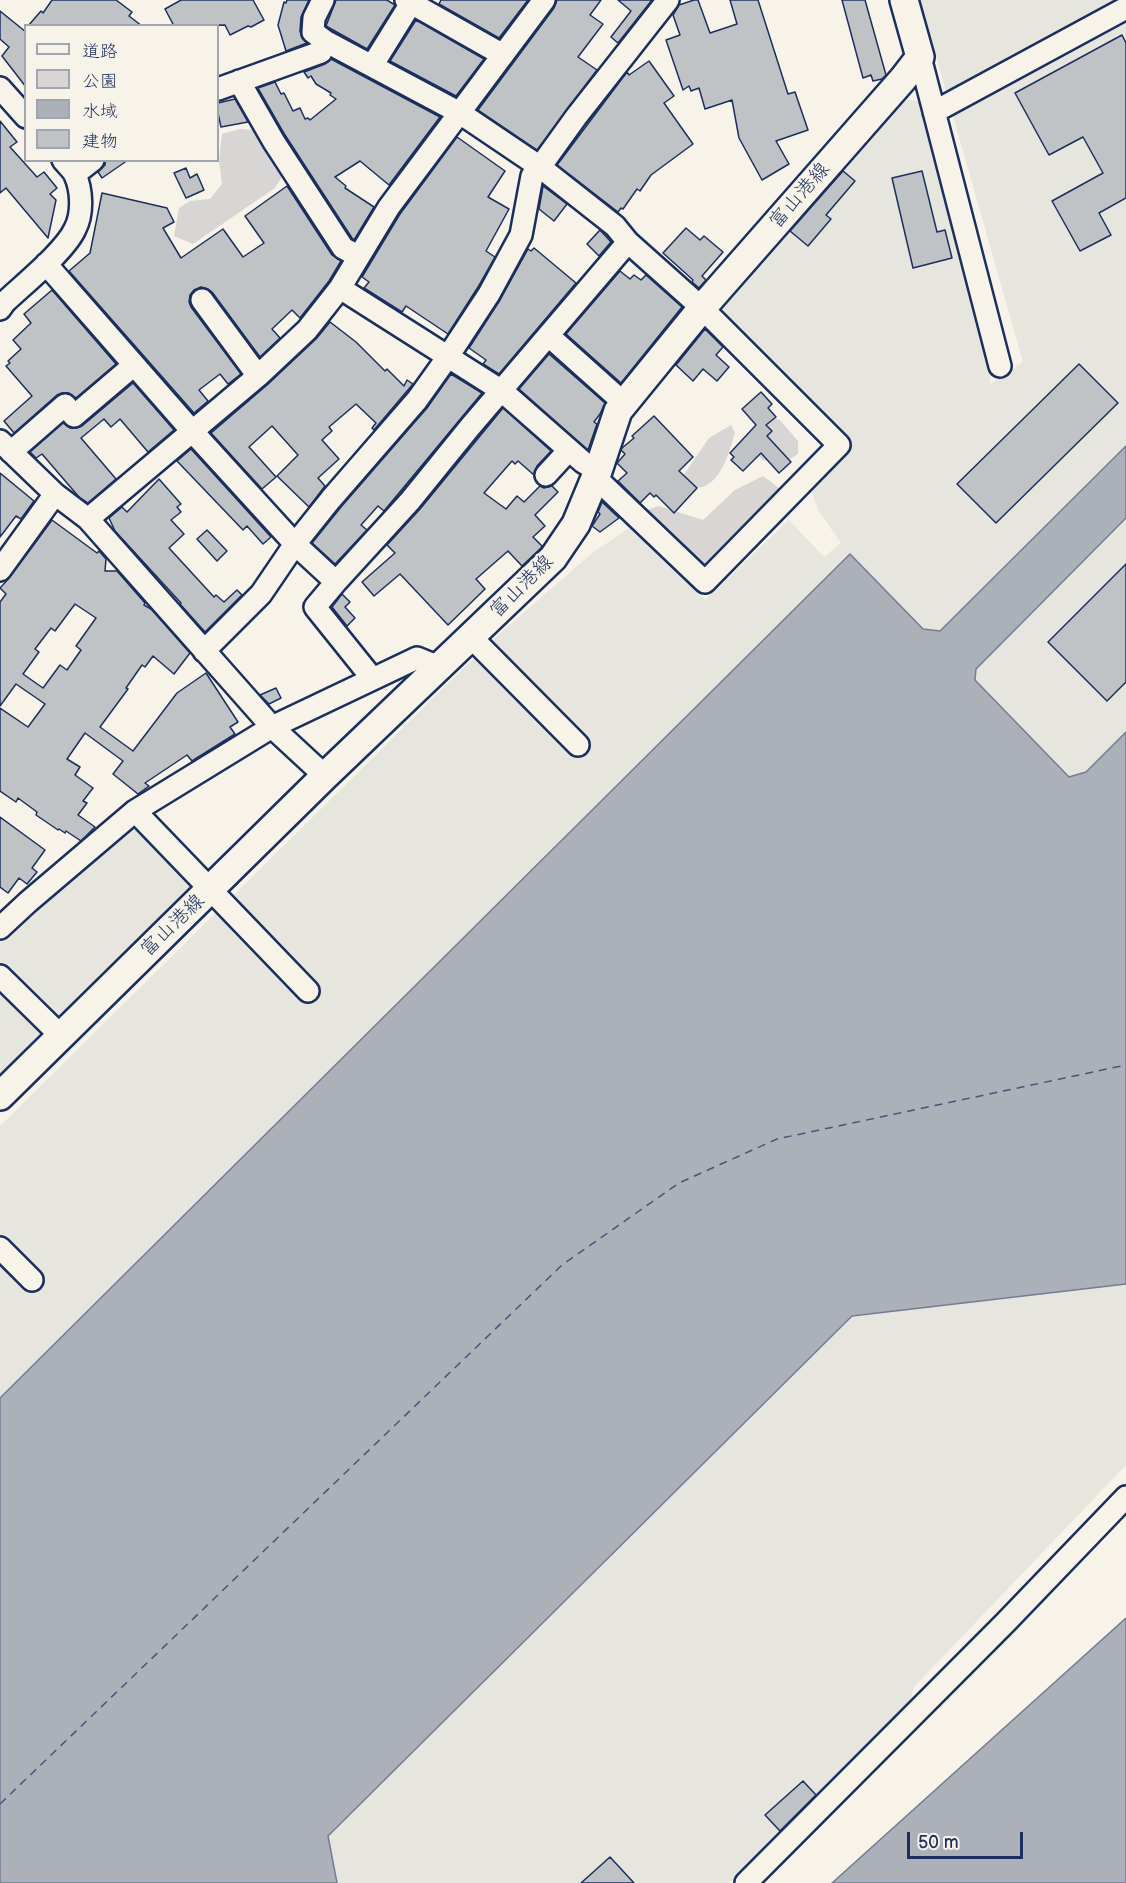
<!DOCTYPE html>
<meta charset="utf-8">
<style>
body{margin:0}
#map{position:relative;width:1126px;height:1883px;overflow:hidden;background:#f7f3e8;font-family:"Balsamiq Sans","Klee One",sans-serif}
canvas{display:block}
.legend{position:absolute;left:24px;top:24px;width:195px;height:138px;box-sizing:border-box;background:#f7f3e8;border:2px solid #9fa5b1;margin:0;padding:8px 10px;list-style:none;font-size:18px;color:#1b2f5e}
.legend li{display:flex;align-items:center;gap:12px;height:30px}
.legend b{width:30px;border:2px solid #9fa5b1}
.scale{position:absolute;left:907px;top:1832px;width:116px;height:27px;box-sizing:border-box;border:3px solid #1b2f5e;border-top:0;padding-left:8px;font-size:18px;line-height:21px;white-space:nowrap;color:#1b2f5e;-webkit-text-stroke:4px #f7f3e8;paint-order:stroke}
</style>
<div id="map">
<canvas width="1126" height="1883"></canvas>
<ul class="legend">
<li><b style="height:8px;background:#f7f3e8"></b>道路</li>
<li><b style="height:16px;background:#d7d6d4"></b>公園</li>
<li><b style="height:16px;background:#acb0b9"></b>水域</li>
<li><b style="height:16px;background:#c0c3c5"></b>建物</li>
</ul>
<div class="scale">50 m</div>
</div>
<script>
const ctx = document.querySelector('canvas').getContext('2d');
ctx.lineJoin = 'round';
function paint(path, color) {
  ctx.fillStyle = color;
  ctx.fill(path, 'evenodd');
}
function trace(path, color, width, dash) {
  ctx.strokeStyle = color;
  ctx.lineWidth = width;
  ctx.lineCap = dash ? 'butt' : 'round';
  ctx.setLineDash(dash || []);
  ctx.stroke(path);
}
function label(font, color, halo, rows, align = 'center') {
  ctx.font = font + ' "Balsamiq Sans","Klee One",sans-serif';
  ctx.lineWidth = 4.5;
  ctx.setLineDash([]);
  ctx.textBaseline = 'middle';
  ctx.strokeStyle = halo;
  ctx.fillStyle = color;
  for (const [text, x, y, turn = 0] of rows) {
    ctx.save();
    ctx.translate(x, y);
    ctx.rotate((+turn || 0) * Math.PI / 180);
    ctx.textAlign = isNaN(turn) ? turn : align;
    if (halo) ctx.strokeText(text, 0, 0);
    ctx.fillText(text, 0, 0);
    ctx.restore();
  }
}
paint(new Path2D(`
 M920 0H1126V811L1069 778 850 554 0 1398V1126L490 642 591 554 629 528 705 600 789 520 824 557 841 543 818 510 812 492 850 443 713 311 903 99 921 102 990 364V384L1023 362Z
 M131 829 139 831 193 885 192 890 62 1017 56 1018 0 963V942Z
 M0 988 43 1032 44 1037 0 1079Z
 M1126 1284V1465L914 1687 911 1699 844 1774 729 1883H337L327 1837 852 1316Z`), '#e6e5de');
paint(new Path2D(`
 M240 129 254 130 282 177 275 188 193 244 174 236 179 208 190 201 210 199 222 184 219 160 222 134Z
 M769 417 780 420 798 441V454L782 464 762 460 755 451Z
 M731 425 735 433C729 450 724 477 705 486 700 488 692 488 686 489L679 482 709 438Z
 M763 476 779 488 777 504 707 565 699 564 648 517 649 509 659 506 703 520 735 490Z`), '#d7d6d4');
const water = new Path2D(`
 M1126 446V518L976 669 975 680 1069 777 1086 772 1126 732V1284L852 1316 328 1836 337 1883H0V1398L850 554 923 629 940 631Z
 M1126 1618V1883H832Z`);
paint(water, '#acb0b9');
trace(water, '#727c95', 1.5);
trace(new Path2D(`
 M0 1804 562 1265 679 1183 777 1139 1126 1065`), '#465679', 1.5, [8, 6]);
const building = new Path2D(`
 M52 0H116L132 12 129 16 142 26H28L41 11 43 13Z
 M181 0H253L264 20 251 27 248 26 230 35 225 25 174 26 165 9Z
 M287 0H309L301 17 300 31 302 38 307 43 286 51 278 25 284 2 286 3Z
 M336 0H387L395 5 367 49 326 26Z
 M441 0H528L499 38 439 4Z
 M557 0H601L590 15 603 24 578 57 597 70 537 150 478 110 554 8Z
 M618 0H652L618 43 611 37 631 11Z
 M694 0H698L710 33 737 24 730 0H758L788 94 795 92 808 130 776 141 789 164 762 180 739 138 732 100 705 109 699 88 691 91 689 86 683 90 666 40 680 35 673 15 679 5Z
 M842 0H865L886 75 882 79 873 81 871 75 863 78Z
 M0 11 26 32V87L2 56 9 47 0 39Z
 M416 20 484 59 456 96 390 61Z
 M1122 35 1126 43V198L1099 213 1111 235 1080 251 1052 201 1103 173 1083 137 1049 155 1015 93Z
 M331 59 440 117 389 185 360 161 335 177 346 186 345 188 374 207 354 240 352 238 285 135 258 88 275 82 281 94 284 93 293 111 300 108 305 119 308 118 310 120 336 99 330 95 331 93 316 84 311 76 308 78 304 72 325 64Z
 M649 61 674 96 664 103 693 144 651 175 640 191 637 189 623 209 621 208 618 212 557 165 627 72 629 75Z
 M235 99 248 122 221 127 218 113V103Z
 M0 121 17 142 10 147 37 177 44 172 57 188 50 194 56 200 48 238 6 188 0 193Z
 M457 137 505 171 488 197 509 209 486 251 495 257 478 287 448 334 406 306 402 312 364 288 369 282 362 277 400 214Z
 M105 160H128L102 178 98 172 105 165Z
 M186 168 190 178 197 174 204 190 186 198 174 173Z
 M843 171 855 181 826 215 831 219 808 246 790 231Z
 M922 171 937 232 945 230 952 258 913 268 892 178Z
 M287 186 332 255 341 261 329 281 300 318 292 310 272 329 280 338 260 357 212 292 208 289 201 287 194 290 190 295 189 302 191 307 241 374 228 384 220 374 199 390 208 401 194 413 69 271 90 253 102 193 167 208 174 222 163 228 181 258 223 229 243 257 264 243 245 216Z
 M543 186 567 204 554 221 539 209Z
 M686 228 700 240 704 236 723 252 702 276 706 280 699 288 692 282 693 280 663 253Z
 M600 230 611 242 599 256 587 244Z
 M534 248 576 283 499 374 483 364 486 360 469 348 500 300 528 249 531 251Z
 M620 271 630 279 634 275 641 280 646 275 682 307 621 383 566 334Z
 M52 290 116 364 76 398 69 393H62L57 395 14 433 4 421 32 396 6 366 10 363 8 361 21 349 13 340 31 323 24 314Z
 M330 322 356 342 385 371 387 369 404 386 407 380 413 384 374 430 372 428 376 423 356 404 329 427 332 431 322 440 339 459 318 478 325 486 309 507 277 476 298 455 272 426 249 447 276 477 262 489 211 433 267 385 316 339Z
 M705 329 723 347 716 355 729 367 717 381 703 369 693 381 676 365Z
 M549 354 605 403 600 414 594 422 597 424 588 450 519 389Z
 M1079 364 1118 403 996 523 957 484Z
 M451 374 482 393 384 511 378 506 361 525 367 530 335 564 312 543 341 507 427 408Z
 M133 383 174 430 148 452 120 419 111 427 104 419 81 438 116 479 88 503 79 497 42 454 36 458 30 452 63 423 70 428H77L82 426Z
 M761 392 772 404 768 408 776 417 766 425 772 431 767 436 791 462 779 473 761 453 743 471 731 460 734 457 730 453 756 425 742 409Z
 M503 408 551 451 537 466 534 475 518 461 515 464 512 461 484 493 506 509 517 496 524 502 540 486 544 488 552 486 558 492 535 515 545 526 533 537 542 546 541 548 522 566 508 551 476 579 485 589 448 625 400 574 374 596 362 582 395 553 387 545 420 509Z
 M654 416 693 457 679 471 697 488 674 513 656 495 654 497 650 493 640 503 618 481 627 473 617 463 625 454 621 450 622 448 634 438 632 436Z
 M191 449 271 537 263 544 247 526 243 530 177 461Z
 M0 473 34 501 21 519 16 516 0 537Z
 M159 479 181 504 177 507 181 512 171 520 184 534 169 548 214 597 216 595 224 602 237 590 242 595 205 632 180 604 181 603 115 531 109 518 122 507 127 512Z
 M602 502 619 518 600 532 592 526 600 514 598 512Z
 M52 520 97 553 99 551 106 559 105 571H117L145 603 144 605 151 609 190 653 174 674 153 656 145 667 142 665 126 688 128 689 100 727 133 751 177 693 206 673 238 722 230 727 235 734 192 761 187 755 145 783 149 786 138 794 113 774 123 761 85 733 67 759 80 767 75 775 93 788 83 801 87 803 78 815 95 827 81 841 66 831 65 833 59 829 58 830 36 815 37 812 18 798 16 802 0 791V708L28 727 45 704 16 684 0 706V602L6 594 0 588 10 577ZM75 604 96 618 76 646 81 650 67 670 60 665 43 688 23 674 39 652 35 649 51 628 55 631Z
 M207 530 227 551 217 561 197 539Z
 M1126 564V682L1107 701 1048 642Z
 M342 594 350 602 345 607 355 618 347 626 332 607Z
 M276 688 281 698 269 704 260 695Z
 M0 817 45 850 32 868 37 872 27 884 19 878 8 893 0 887Z
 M803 1781 816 1795 780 1831 765 1815Z
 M610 1857 634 1883H581Z`);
paint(building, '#c0c3c5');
trace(building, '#1b2f5e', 1.5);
const minor = new Path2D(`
 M323 0 314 18 313 32 325 41 460 113 540 167 615 226 628 242 702 308 839 445 705 582 595 477
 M406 0 503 55
 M920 57 1000 366
 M372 66 413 0
 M239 81 274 142 343 248 358 256
 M0 88 26 117
 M218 89 321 52 325 41
 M934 112 1126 8
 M75 174 93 160
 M46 264 192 431 295 544 336 582
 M340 288 502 391 583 462 598 471
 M202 300 258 376
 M0 309 5 302C24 284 65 251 75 229 83 214 82 190 75 175 73 170 67 165 63 160
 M549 336 625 404
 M0 441 55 494 88 519 272 727 325 776
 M11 452 65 405 74 416 134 365
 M546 475 569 450
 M88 519 258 376 307 330 340 288 389 207 544 0
 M0 570 55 494
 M471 637 578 745
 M204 651 261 594 295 544 331 499 417 400 447 358 489 294 521 235 532 176 540 167 576 117 668 0
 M372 678 315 607 336 582 410 501 470 427 628 242
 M135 811 308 991
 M0 928 28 902 135 811 272 727 417 658 439 667
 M0 976 60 1035
 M0 1248 32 1280
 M746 1883 1006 1622 1126 1497`);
const major = new Path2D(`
 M0 1096 325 776 553 558 576 524 598 471 618 411 702 308 903 79 920 57 904 0`);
trace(minor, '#1b2f5e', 26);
trace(major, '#1b2f5e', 32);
trace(minor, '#f7f3e8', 21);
trace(major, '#f7f3e8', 27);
label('20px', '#1b2f5e', '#f7f3e8', [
 ["富山港線",800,196,-49],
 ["富山港線",522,587,-45],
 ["富山港線",173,926,-44]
]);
</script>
